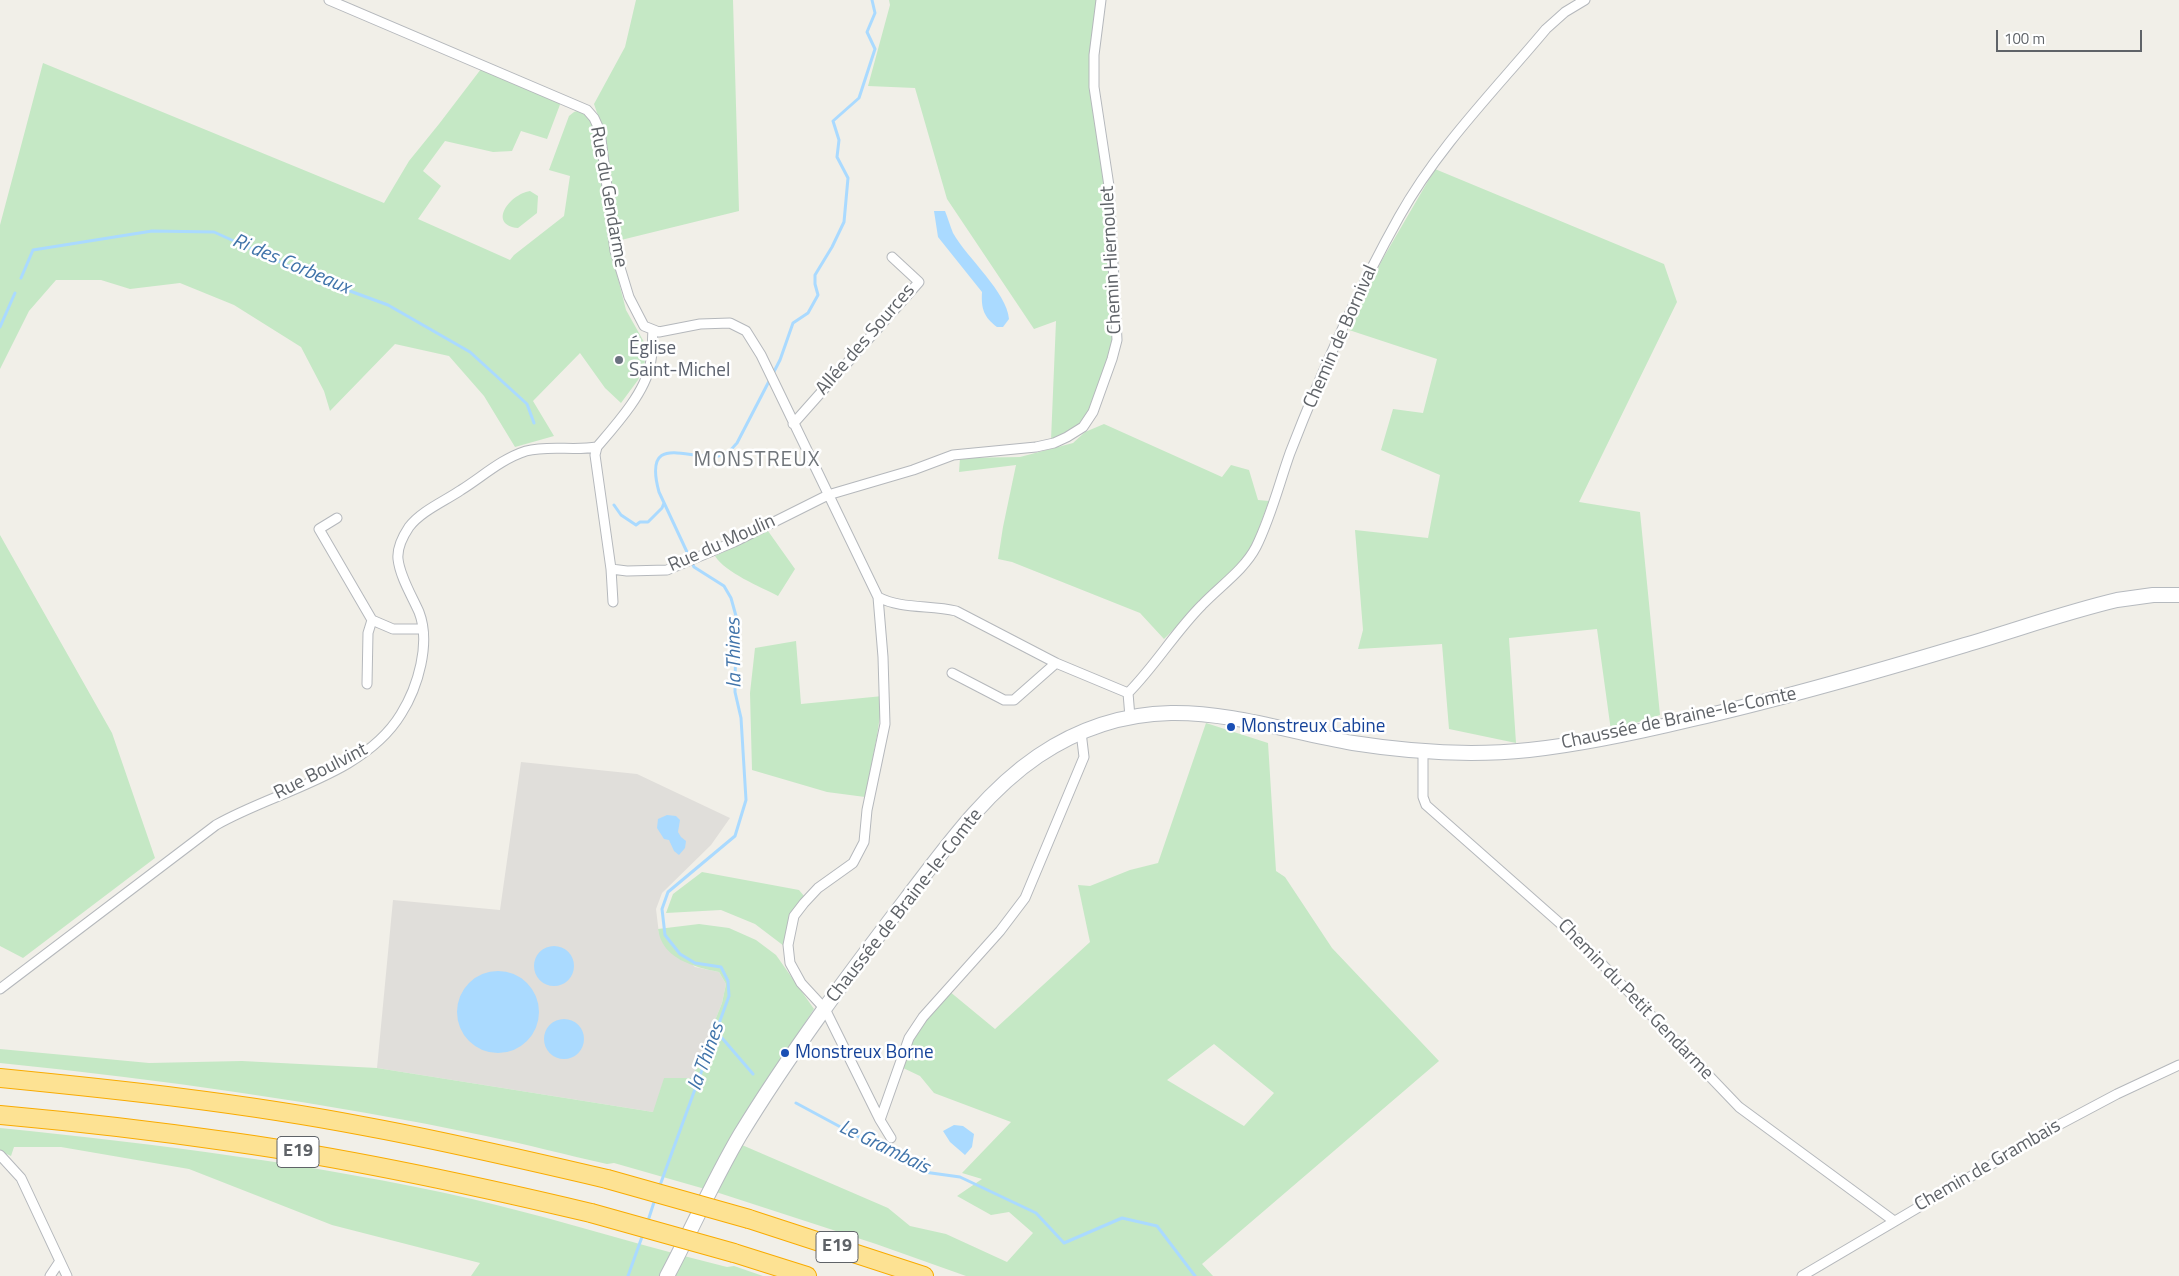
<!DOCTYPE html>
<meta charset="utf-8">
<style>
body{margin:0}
#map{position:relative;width:2179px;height:1276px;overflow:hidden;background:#f1efe8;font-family:"Titillium Web",sans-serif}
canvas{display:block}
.scale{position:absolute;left:1996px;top:30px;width:146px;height:22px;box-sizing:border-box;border:2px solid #5f6368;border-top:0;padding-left:6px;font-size:15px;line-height:18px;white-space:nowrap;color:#5f6368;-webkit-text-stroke:4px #fff;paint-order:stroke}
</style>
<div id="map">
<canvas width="2179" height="1276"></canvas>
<div class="scale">100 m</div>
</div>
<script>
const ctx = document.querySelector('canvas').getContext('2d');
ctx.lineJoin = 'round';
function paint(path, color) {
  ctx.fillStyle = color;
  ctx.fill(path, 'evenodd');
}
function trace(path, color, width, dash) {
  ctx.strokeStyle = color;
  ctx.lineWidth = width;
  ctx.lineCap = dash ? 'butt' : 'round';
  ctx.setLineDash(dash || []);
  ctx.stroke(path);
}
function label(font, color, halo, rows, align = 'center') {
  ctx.font = font + ' "Titillium Web",sans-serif';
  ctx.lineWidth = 5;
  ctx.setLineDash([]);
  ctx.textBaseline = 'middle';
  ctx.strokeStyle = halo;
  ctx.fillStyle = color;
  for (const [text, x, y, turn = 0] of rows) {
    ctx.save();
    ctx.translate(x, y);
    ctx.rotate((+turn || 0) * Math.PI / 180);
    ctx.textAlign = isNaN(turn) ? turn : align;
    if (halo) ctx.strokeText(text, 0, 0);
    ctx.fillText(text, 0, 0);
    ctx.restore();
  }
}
paint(new Path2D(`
 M521 762 637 774 730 818 711 845 662 893 656 909 659 934 695 967 719 972 726 984 722 1003 692 1079 653 1112 377 1068 393 900 500 910Z`), '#e0deda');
paint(new Path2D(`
 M636 0H733L739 211 617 241 605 136 594 104 625 47Z
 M889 0H1099L1092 49 1108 196 1113 349 1087 417 1076 429 1051 440 1056 321 1034 329 947 199 915 88 868 86 890 5Z
 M43 63 384 203 409 161 439 124 481 69 561 102 547 139 521 131 512 151 493 152 445 141 423 171 441 186 418 219 510 260 514 255 564 216 570 176 549 170 569 116 574 112 580 110 592 122 596 132 611 251 626 310 644 342 646 353 644 367 638 380 621 403 605 388 580 353 533 401 554 436 515 447 484 396 449 356 395 344 330 411 324 391 301 347 234 305 180 283 130 289 101 280H56L29 311 0 369V225Z
 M1435 169 1664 264 1677 302 1579 502 1640 512 1660 715 1611 731 1597 629 1509 638 1516 743 1449 729 1442 644 1358 649 1363 630 1355 530 1428 538 1440 475 1381 450 1393 409 1423 413 1437 359 1349 330 1382 260Z
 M530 191 538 196 537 213 518 228C488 225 508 195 530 191Z
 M1104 424 1222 477 1231 465 1249 470 1258 500 1269 501 1251 549 1237 567 1164 639 1140 613 1012 562 998 559 1003 527 1016 465 959 472 960 458 1020 457 1073 443 1085 432Z
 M768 531 795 569 778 596C759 586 726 573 715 556Z
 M0 535 112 733 155 858 23 958 0 946Z
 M796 641 801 704 883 696 877 736 865 797 827 792 752 770 750 693 755 648Z
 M1206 723 1268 743 1276 871 1285 877 1332 948 1439 1061 1202 1264 1213 1276H966L876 1244 716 1192 742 1145 888 1208 910 1226 946 1234 1007 1262 1033 1233 1009 1212 991 1215 957 1196 982 1179 962 1173 1011 1122 934 1093 920 1076 901 1067C914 1034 926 1018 949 991L995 1029 1090 942 1078 885 1090 886 1130 870 1158 863ZM1214 1044 1274 1093 1244 1126 1167 1080Z
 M702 872 799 890 804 896 789 915 784 946 755 924 721 910 666 913 673 894Z
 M699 924 729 928 756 940 776 955 814 1009 747 1112 705 1189 614 1163 607 1164C566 1155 526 1144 486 1136 325 1102 163 1080 0 1063V1049L149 1063 242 1061 377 1068 653 1112 664 1078H692L722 1003 726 984 719 972C694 967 662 959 658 929Z
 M0 1128C158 1144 316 1164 472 1199 540 1215 606 1235 673 1253L660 1276H471L480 1263 332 1225 189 1169 61 1147H14L11 1156 0 1151Z
 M684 1256 727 1267 734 1266 763 1276H675Z`), '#c5e8c5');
paint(new Path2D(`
 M934 211H945C948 218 950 226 953 233 967 258 1007 292 1009 319L1003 327H997C984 317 981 309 982 292L938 237Z
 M667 815 676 816 680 820 678 832 681 837 686 841 685 848 679 855 674 851 669 840 664 839 657 828 658 819Z
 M534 966a20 20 0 1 1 40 0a20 20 0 1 1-40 0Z
 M457 1012a41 41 0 1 1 82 0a41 41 0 1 1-82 0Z
 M544 1039a20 20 0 1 1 40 0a20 20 0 1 1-40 0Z
 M954 1125 963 1126 974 1134 972 1147 965 1155 950 1142 943 1131Z`), '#aadaff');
trace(new Path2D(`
 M21 278 33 250 152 231 214 232 320 280 388 305 470 352 527 404 534 423
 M0 327 15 293
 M614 505 621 515 636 525 640 522H648L662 508 664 503
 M716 1031 753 1074
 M796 1103 924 1172 960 1177 1036 1213 1064 1243 1122 1218 1157 1226 1195 1276
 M659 1188 729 996 728 981 721 967 695 963 680 954 665 935 662 909 668 892 735 836 746 800 741 718 735 692 736 616 731 598 724 586 694 567 659 492C641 426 696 466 725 454 730 452 733 447 737 443L780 360 793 323 808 313 818 295 815 284V275L832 247 844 222 848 178 837 157 839 140 833 121 859 98 875 49 867 32 875 13 872 0
 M647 1224 655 1199
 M628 1276 643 1234`), '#aadaff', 3);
const minor = new Path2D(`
 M329 0 587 110 594 118 600 131 615 251 629 297 644 326 659 332 700 324 730 323 746 331 761 355 878 597C900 609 930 605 956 611L1056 663 1128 693
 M793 424 919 282 892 257
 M337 518 319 529 372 620 393 629H423
 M611 569 627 571 667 570 734 542 828 495 913 470 953 455 1036 447 1054 443 1067 437 1083 427 1093 412 1112 359 1117 340 1109 186 1094 87V55L1101 0
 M878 597 883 657 885 724 867 810 864 842 853 863 818 888 804 903 794 916 788 945 790 963 801 983 825 1009 880 1120 891 1138
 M613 602 611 569 595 455 597 447C615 426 645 393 650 365 653 354 652 342 653 330
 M952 673 1004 700H1014L1056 663
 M367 684 368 633 372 620
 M1128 693C1155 666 1175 632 1202 605 1220 586 1244 570 1256 547 1271 517 1279 484 1290 453 1321 373 1357 292 1399 217 1438 147 1495 90 1546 29L1565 12 1585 0
 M1128 693 1130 717
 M1423 750V797L1426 805 1580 941 1739 1107 1894 1221
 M0 989 216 825C275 791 364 775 401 714 418 687 431 643 419 612 412 596 400 577 398 559 397 549 403 536 409 527 421 511 445 501 461 490 482 477 501 459 526 451 548 445 574 451 597 447
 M880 1120 909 1038 923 1017 1000 931 1025 898 1084 757 1081 732
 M0 1155 21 1178 67 1276
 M50 1276 60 1261
 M1802 1276 2053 1128 2117 1094 2179 1065`);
const secondary = new Path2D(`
 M667 1276C692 1229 713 1181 740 1135 790 1053 849 974 907 898 946 847 985 792 1038 756 1078 729 1123 714 1171 713 1232 712 1293 733 1353 743 1410 752 1471 756 1529 750 1585 744 1639 732 1693 719 1785 698 1875 672 1965 645 2016 630 2066 612 2117 600L2153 595H2179`);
const motorway = new Path2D(`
 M0 1078C122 1090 243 1103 363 1126 445 1141 526 1160 607 1179
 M0 1115C78 1122 155 1131 232 1142 353 1159 473 1185 591 1213
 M749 1219 924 1276
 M734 1253 807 1276`);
trace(minor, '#b5b8bc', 11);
trace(secondary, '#b6babf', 16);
trace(motorway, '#f9ab00', 20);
trace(minor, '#fff', 9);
trace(secondary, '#fff', 14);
trace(motorway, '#fde293', 18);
const motorwayBridge = new Path2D(`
 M607 1179 749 1219
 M591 1213 734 1253`);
trace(motorwayBridge, '#f9ab00', 20, []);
trace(motorwayBridge, '#fde293', 18);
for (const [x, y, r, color] of [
 [619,360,5,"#6b7280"],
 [1231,727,5,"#1a4fb4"],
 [785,1053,5,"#1a4fb4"]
]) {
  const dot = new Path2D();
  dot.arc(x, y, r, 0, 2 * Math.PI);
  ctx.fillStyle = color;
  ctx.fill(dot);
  trace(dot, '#fff', 2);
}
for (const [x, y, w] of [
 [298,1152,42],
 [837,1247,42]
]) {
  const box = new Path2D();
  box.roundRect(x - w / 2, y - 15.5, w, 31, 4);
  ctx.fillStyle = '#fff';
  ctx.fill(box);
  trace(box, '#5f6368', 1);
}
label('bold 18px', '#5f6368', null, [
 ["E19",298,1152],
 ["E19",837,1247]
]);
label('19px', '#5f6368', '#fff', [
 ["Rue du Gendarme",608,197,80],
 ["Chemin Hiernoulet",1112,260,-93],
 ["Chemin de Bornival",1341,337,-66],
 ["Allée des Sources",866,340,-49],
 ["Rue du Moulin",722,544,-24],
 ["Chaussée de Braine-le-Comte",1679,719,-12],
 ["Rue Boulvint",321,772,-27],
 ["Chaussée de Braine-le-Comte",905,906,-52],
 ["Chemin du Petit Gendarme",1635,1000,46],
 ["Chemin de Grambais",1988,1166,-30]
]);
label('19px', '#5b616d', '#fff', [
 ["Église",629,349],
 ["Saint-Michel",629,371]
], 'left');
label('19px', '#164399', '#fff', [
 ["Monstreux Cabine",1241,727],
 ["Monstreux Borne",795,1053]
], 'left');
label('italic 20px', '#4174aa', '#fff', [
 ["Ri des Corbeaux",291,265,23],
 ["la Thines",735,653,-91],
 ["la Thines",707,1057,-70],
 ["Le Grambais",884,1148,26]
]);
ctx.letterSpacing = '1px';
label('21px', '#70757a', '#fff', [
 ["MONSTREUX",757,461]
]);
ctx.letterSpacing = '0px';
</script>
